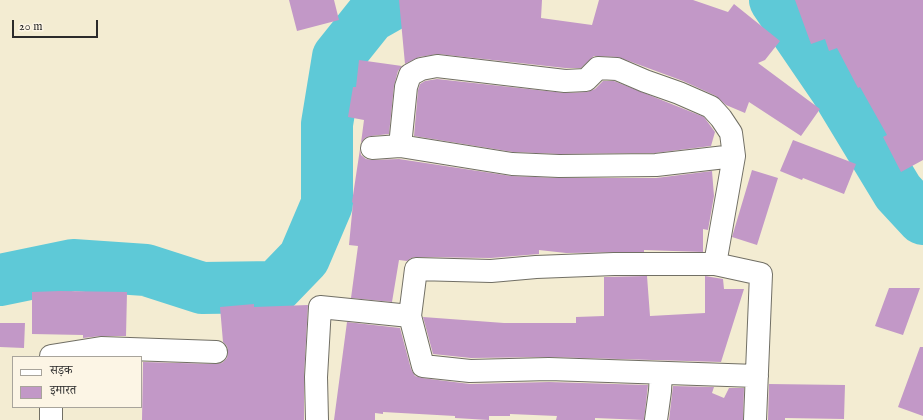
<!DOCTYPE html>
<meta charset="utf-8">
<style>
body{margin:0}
#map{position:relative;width:923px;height:420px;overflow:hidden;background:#f3ecd2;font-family:"IM FELL English","Noto Serif Devanagari",serif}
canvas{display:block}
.legend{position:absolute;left:12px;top:356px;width:130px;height:52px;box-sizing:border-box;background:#fcf5e5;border:1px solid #a8a49b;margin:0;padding:5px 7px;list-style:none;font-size:12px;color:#2b2b2b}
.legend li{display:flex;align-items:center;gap:8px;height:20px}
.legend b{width:20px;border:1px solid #a8a49b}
.scale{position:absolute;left:12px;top:20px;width:86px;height:18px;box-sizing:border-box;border:2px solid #2b2b2b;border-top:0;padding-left:5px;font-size:12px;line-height:14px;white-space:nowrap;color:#2b2b2b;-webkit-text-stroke:3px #fcf5e5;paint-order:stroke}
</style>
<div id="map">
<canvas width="923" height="420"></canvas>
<ul class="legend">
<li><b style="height:5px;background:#fff"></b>सड़क</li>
<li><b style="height:11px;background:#c298c7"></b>इमारत</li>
</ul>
<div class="scale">20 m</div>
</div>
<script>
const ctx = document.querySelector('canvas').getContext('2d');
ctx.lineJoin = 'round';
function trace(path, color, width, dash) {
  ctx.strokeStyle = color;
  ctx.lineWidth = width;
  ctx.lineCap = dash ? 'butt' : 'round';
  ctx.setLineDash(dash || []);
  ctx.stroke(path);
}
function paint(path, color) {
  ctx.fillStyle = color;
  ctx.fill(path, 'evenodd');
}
trace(new Path2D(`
 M775 0 835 88 898 192 923 219
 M0 280 73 265 146 270 202 288 276 287 304 258 327 204V124L338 57 370 17 400 0`), '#5ec9d7', 52);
paint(new Path2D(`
 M289 0H334L339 20 297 31Z
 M399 0H542L541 18 592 25 599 0H693L728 12 734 4 780 41 765 60 758 63 820 109 801 136 749 102 745 113 726 105 716 96 683 81 618 57 594 56 581 68H565L438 54 419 57 405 64Z
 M795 0H923V160L901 172 883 137 887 135 860 87 858 88 837 48 829 51 825 39 811 44Z
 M359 60 402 66 398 71 394 86 389 134 371 136 365 138 361 143 364 120 348 117 353 87H356Z
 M437 79 565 93 587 92 595 89 603 81H614L704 117 715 132 711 146 655 153 559 154 513 152 414 136 418 90 420 84 425 81Z
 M793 140 856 164 844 194 803 178 802 180 780 171Z
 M360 149 361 155 366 159 372 160 399 159 511 176 559 178H656L712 171 714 196 708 230 703 229V252L644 250V252L566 253 539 250V254L491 258 416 257 411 258 407 261 399 260 392 302 351 298 358 246 349 245 353 203 352 202Z
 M752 170 778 178 757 245 732 237Z
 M647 276 650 316 705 313V276L723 279 724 289H744L721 362 549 357 471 358 433 354 423 317 504 323H576V317L604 316V277Z
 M889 288H920L903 335 875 326Z
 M60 291 127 292 126 336H101L83 338V335L32 334V292Z
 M254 304V307L308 305 304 376V420H142L143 362 216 364 222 363 227 358 228 352 227 346 223 342 220 307Z
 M347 322 400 328 411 369 415 376 422 378 470 384 549 382 648 385 644 420 595 418V420H556L557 416 510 414V416H489V420L455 418V416L383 412V414L375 413V420H334Z
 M0 323H25L24 348 0 347Z
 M920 347H923V416L898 407Z
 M769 384 845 385 844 419 785 418V420H768Z
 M673 386 714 387 712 393 724 398 729 388H744L743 420H669Z`), '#c298c7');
const minor = new Path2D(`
 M400 146 406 87 410 75 421 69 437 66 565 81 586 80 598 68 617 69 645 81 679 93 711 107 721 118 731 133 734 156
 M372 148 400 146 512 164 559 166 656 165 734 156 715 264
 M410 316 423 366 470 371 549 369 757 376
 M51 357V356L101 348 216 352
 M51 420V407
 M317 420 316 377 320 307 410 316 416 269 491 271 536 267 614 264H715L761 274 755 420
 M656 420 660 391 661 373`);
trace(minor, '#716f65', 24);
trace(minor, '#fff', 22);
</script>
